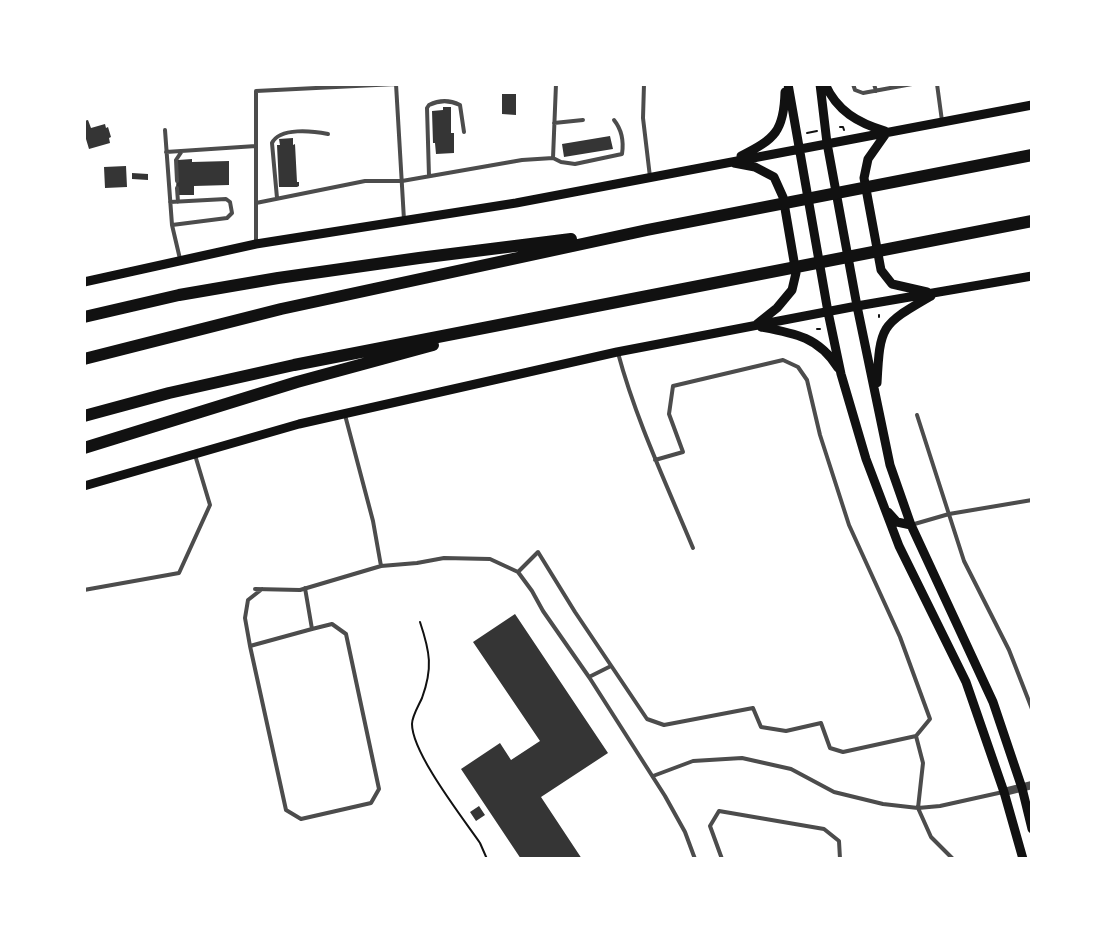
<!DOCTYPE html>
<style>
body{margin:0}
#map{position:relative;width:1116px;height:943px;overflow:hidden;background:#fff;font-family:"Sofia Sans Condensed",sans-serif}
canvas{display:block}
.frame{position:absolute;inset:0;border:86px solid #fff;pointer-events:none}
</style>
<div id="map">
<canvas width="1116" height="943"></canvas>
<div class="frame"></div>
</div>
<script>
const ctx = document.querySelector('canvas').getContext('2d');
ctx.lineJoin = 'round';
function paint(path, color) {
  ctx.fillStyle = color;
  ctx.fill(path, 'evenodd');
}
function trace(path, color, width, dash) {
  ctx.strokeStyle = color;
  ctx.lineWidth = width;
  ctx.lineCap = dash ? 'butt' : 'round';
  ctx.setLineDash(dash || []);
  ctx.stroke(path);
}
paint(new Path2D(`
 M502 94H516V115L502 114Z
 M443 107H451V133H454V153L436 154 435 143H433L432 111 443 110Z
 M88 120 91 128 105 124 106 128 108 127 111 137 109 138 110 143 89 149 86 139H84V121Z
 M610 136 613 149 564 157 562 144Z
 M293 138V145L295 144 297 182H299V186L297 187H279L277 145H280L279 139Z
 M192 159V162L229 161V185L194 186V195H179L176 188 178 160Z
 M126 166 127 187 105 188 104 167Z
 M132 173 148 174V180L132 179Z
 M515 614 608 753 541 797 582 859H521L461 769 500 743 511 760 540 741 473 642Z
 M479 806 485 815 476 821 470 812Z`), '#353535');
trace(new Path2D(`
 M840 127H843L844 130
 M807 133 817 131
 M879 315V317
 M817 329H820
 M420 622C430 652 433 668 422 698 419 705 412 716 412 724 412 753 462 817 480 843L487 859`), '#111', 2);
trace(new Path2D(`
 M396 84 404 220
 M644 84 643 118 650 177
 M853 84 855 90 863 93 912 84
 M874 84 876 91
 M937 84 942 121
 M554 123 583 120
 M165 130 172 225 180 259
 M166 152 256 146
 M553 158 556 84
 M429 176 427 108 429 105C439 100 450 100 460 105L464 132
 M177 181 176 160 182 151
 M177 188 178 202
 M277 198 272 143C280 127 313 131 328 134
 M170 202 226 199 230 202 232 213 227 218 172 225
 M256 203 365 181H402L522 160 553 158 561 162 575 164 622 154C624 141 622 130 614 120
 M256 244V91L396 84
 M618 353C636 420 666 483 693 548
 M345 415 373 521 381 566
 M917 415 964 561 1009 650 1032 709
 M655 460 683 452 669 414 673 386 783 360 798 367 807 380 820 435 849 525 900 637 930 719 916 736
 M911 525 949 514 1032 500
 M518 572 538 552 575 612 647 719 664 725 753 708 761 727 786 731 821 723 830 748 843 752 916 736 923 763 918 808 931 837 953 859
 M255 589 300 590 381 566 417 563 444 558 490 559 518 572 532 591 543 611 589 677 665 796 685 832 695 859
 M262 589 248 600 245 618 250 646 286 810 301 819 371 803 379 789 346 634 332 624 312 629 305 588
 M84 590 179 573 210 505 195 455
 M250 646 312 629
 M589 677 611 666
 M653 776 693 761 742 758 791 769 834 792 883 804 918 808 940 806 1003 792
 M722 859 710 826 719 811 824 829 839 841 840 859`), '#4c4c4c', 4);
trace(new Path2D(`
 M1004 792 1032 785`), '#4c4c4c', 8);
trace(new Path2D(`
 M788 84 828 312 841 374 866 459 899 546 966 682 1004 792 1023 859
 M820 84 827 143 857 306 890 465 911 525 993 702 1022 788 1032 829
 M825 84C837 111 858 123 885 131
 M887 132 868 159 864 178 881 270 892 284 927 292
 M741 156C775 139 784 131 785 92
 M734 163 755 167 774 177 783 197 796 273 792 290 777 308 757 324
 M84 282 256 244 516 203 1032 105
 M761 327C794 333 819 337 838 368
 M877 383C880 325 881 325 931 296
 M84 486 299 424 617 352 857 306 1032 276
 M888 512 897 522 911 525`), '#111', 9);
trace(new Path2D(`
 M84 317 179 295 278 278 419 258 571 239
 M84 359 281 309 647 230 1032 155
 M84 416 169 393 294 365 1032 221
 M84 448 297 382 433 345`), '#111', 12);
</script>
